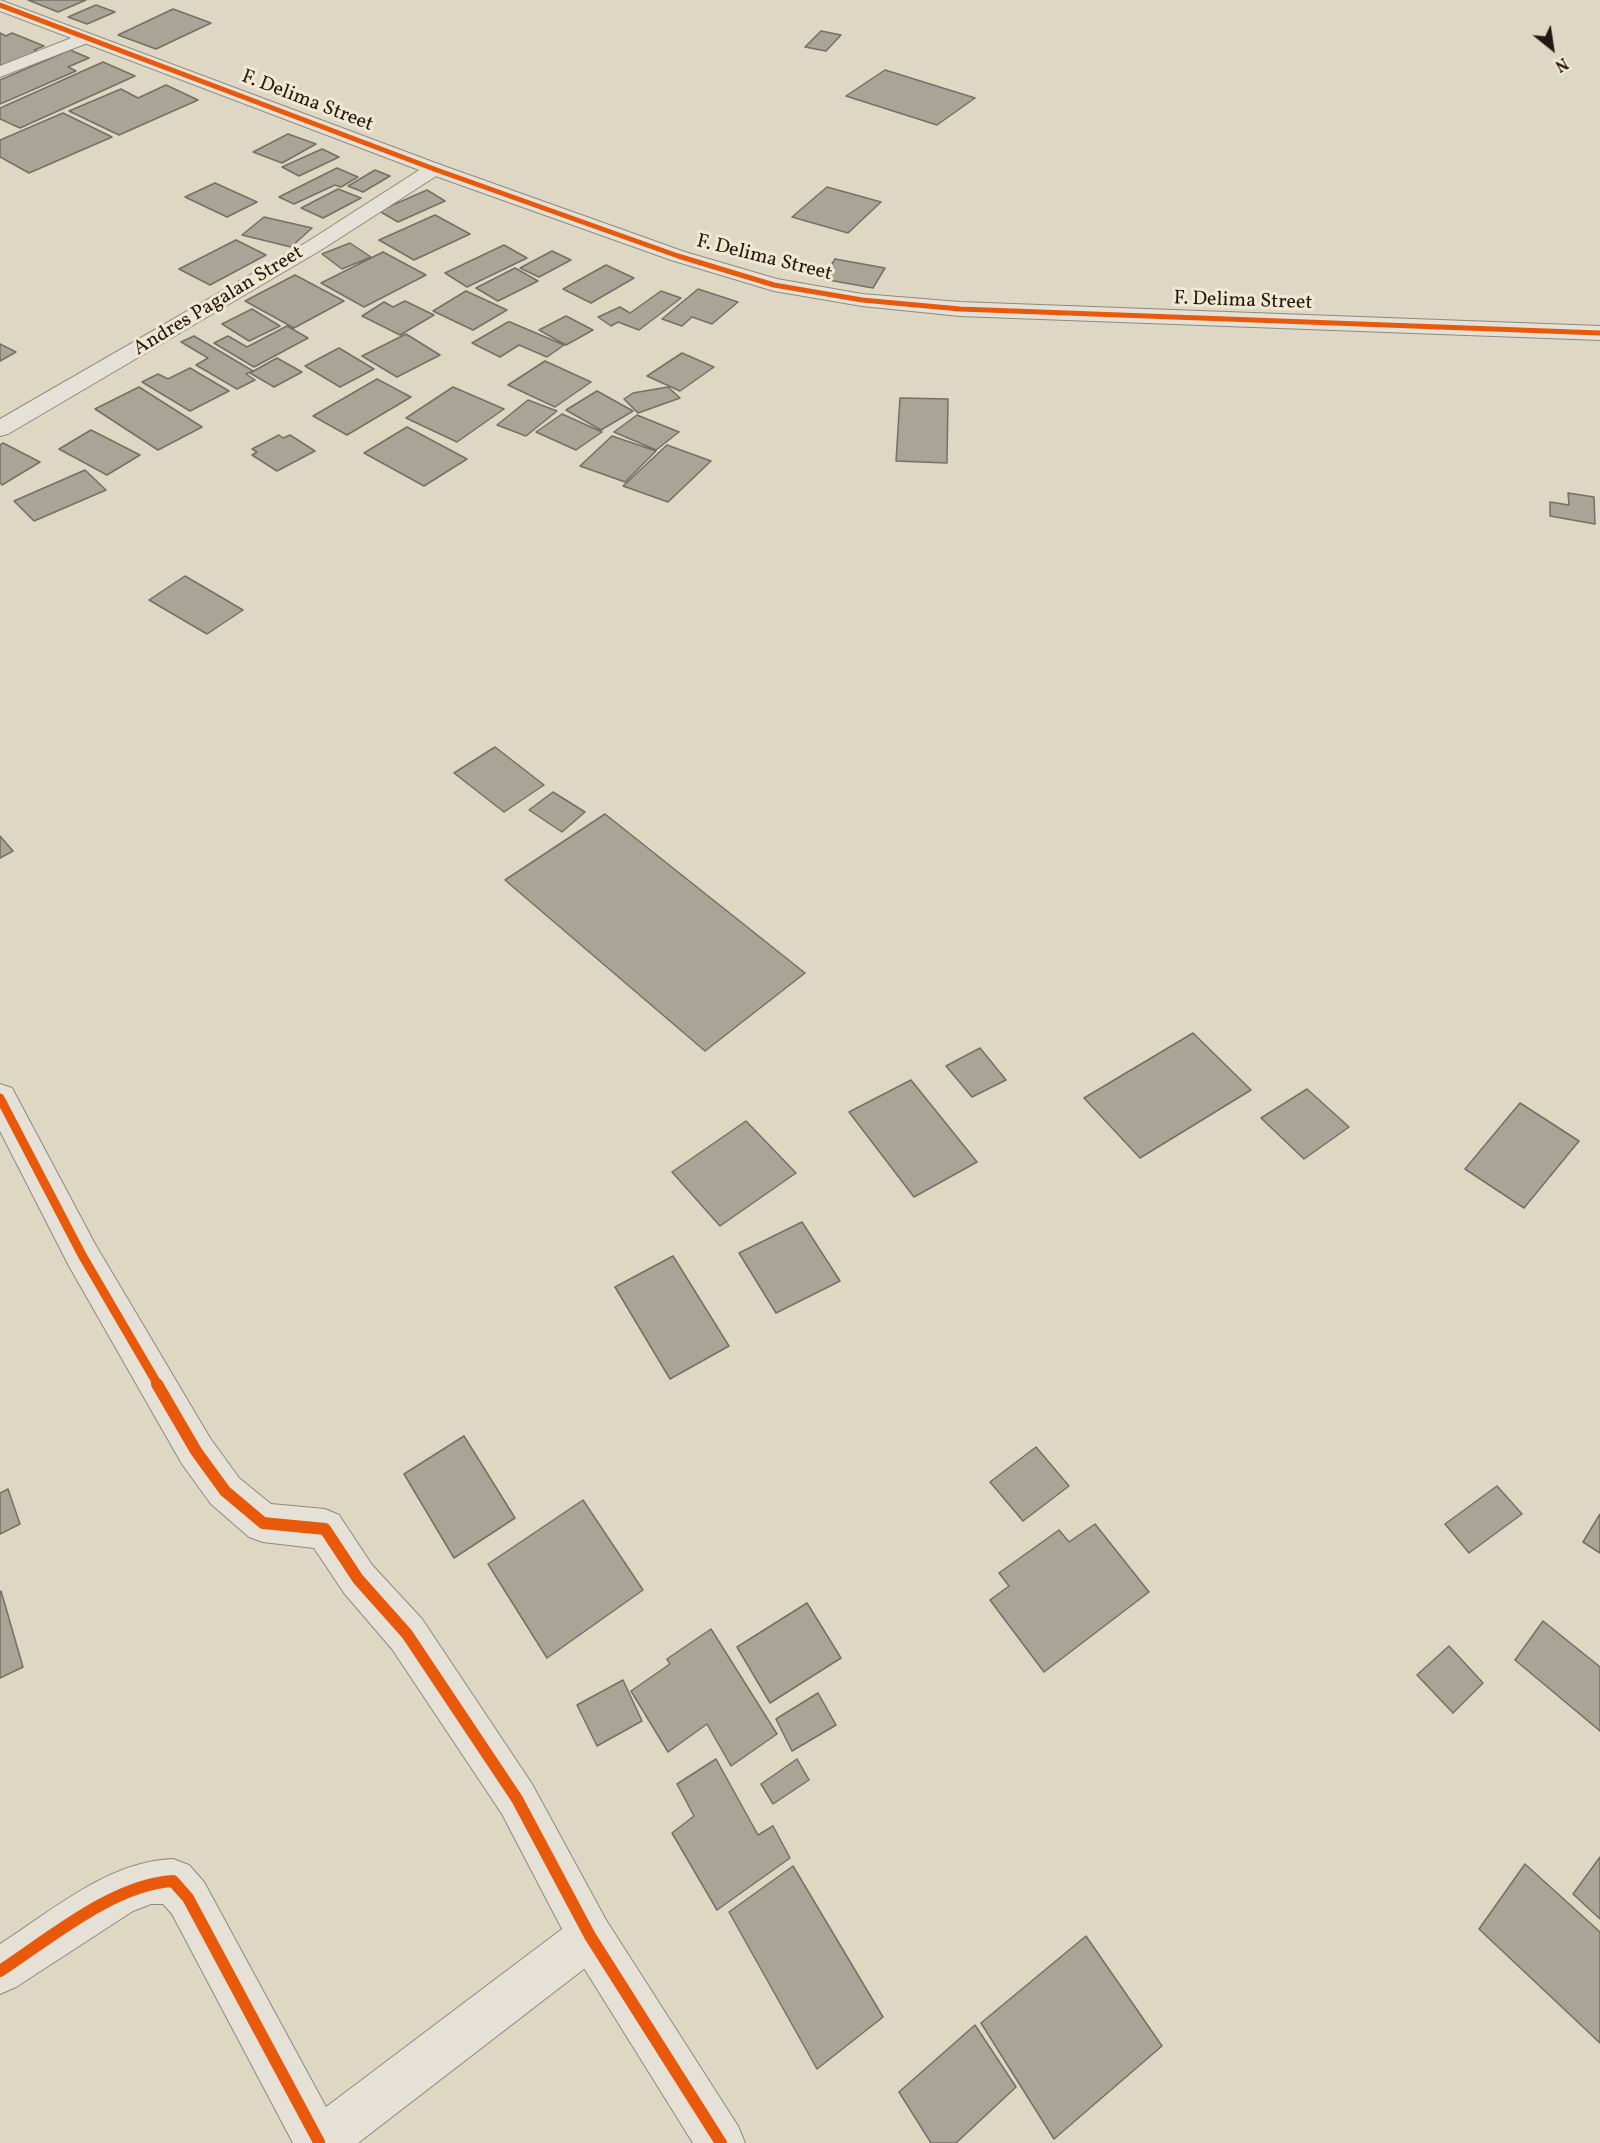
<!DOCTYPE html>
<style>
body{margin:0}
#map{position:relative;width:1600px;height:2143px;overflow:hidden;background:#ded7c3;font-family:Vollkorn,serif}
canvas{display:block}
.north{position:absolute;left:1522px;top:18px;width:60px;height:60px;-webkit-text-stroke:4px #f1e8d1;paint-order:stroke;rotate:150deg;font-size:16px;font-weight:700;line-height:24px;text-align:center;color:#251712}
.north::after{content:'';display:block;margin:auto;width:21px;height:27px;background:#251712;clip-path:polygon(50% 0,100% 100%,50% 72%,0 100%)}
</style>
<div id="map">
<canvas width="1600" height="2143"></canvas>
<div class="north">N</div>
</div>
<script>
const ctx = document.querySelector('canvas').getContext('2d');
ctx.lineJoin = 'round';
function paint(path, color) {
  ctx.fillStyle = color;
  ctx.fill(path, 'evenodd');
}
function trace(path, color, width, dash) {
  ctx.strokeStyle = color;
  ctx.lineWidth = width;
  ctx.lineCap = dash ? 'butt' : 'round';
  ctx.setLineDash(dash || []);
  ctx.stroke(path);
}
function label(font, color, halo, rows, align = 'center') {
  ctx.font = font + ' Vollkorn,serif';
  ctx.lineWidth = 6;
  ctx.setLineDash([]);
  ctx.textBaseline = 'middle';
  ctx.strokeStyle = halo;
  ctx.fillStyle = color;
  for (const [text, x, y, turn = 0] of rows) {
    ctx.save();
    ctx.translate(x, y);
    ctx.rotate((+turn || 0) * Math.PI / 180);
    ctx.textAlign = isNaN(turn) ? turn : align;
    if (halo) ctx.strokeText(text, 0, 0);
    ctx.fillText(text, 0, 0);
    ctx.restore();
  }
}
const building = new Path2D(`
 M28 0H86L58 12Z
 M96 5 115 12 87 24 68 17Z
 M173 9 211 23 156 49 118 35Z
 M821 31 841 35 826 51 805 47Z
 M0 33 6 36 12 33 44 46 34 50 41 53 0 69Z
 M70 50 89 58 68 67 76 71 0 104V80Z
 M103 62 135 76 20 128 0 119V108Z
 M885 70 975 98 937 125 846 96Z
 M166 85 198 100 119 135 69 111 121 89 138 98Z
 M63 113 112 137 29 173 0 157V140Z
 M288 134 316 144 282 163 253 152Z
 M322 149 339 157 299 176 282 167Z
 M337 168 358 177 341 187 335 185 294 204 279 197Z
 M375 170 390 176 363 192 348 186Z
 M215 183 257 202 227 217 185 197Z
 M827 187 881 202 848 233 792 217Z
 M338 189 361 198 323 218 301 208Z
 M427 190 445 201 398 222 379 211Z
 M435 215 470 234 414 260 379 240Z
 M264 217 312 228 291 247 242 235Z
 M236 240 266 255 210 285 179 269Z
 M350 243 371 257 342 269 322 254Z
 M504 245 527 258 467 287 445 273Z
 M552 251 571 260 539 277 520 268Z
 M383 252 426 275 364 307 321 283Z
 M835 259 885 268 873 288 823 279Z
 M606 265 634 278 591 303 563 289Z
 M515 268 538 281 498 301 476 288Z
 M295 275 344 301 294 328 245 301Z
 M698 289 738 302 712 324 692 317 682 326 662 319Z
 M466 291 507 310 473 330 433 311Z
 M661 291 681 298 639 330 618 322 611 326 598 317 620 307 630 313Z
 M405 301 434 315 400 335 362 316 384 302 393 307Z
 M252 309 280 326 249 341 222 324Z
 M566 316 593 330 566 345 539 330Z
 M508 322H510L564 345 547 357 519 345 500 357 472 343Z
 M287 326 308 338 254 367 214 343 228 336 247 347Z
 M406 334 440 355 397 377 362 356Z
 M194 336 253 371 246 374 255 380 237 389 196 365 208 358 181 342Z
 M0 344 16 352 0 361Z
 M339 348 374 369 340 387 305 366Z
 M682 353 714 367 680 391 647 376Z
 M277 358 302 372 274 387 250 373Z
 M545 361 591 382 555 407 508 385Z
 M190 368 229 391 190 411 142 382 158 374 168 379Z
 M377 379 411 397 347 435 313 416Z
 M139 387 202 427 158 450 95 409Z
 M453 387 504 409 457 442 406 418Z
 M668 387 680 398 638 413 624 399 633 393Z
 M597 391 633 411 601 430 566 410Z
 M900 398 948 399 947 463 896 461Z
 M528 400 557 411 526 436 497 425Z
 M562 414 602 432 576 450 536 432Z
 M637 415 679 432 656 450 614 432Z
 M407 427 467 459 424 486 364 453Z
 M91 430 140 455 107 475 59 449Z
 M279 435 283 438 290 435 315 451 277 471 252 455 257 452 252 449Z
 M612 436 656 451 625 482 580 466Z
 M3 443 40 462 2 485 0 483V445Z
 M667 445 711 461 668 502 623 486Z
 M85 470 106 490 34 521 14 501Z
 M1568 493 1594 497 1595 524 1550 516V502L1569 505Z
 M185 576 243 610 207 634 149 600Z
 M495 747 544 785 504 812 454 773Z
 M553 792 585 812 562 832 529 810Z
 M605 814 805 973 705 1051 505 880Z
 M0 836 13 851 0 858Z
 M1193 1033 1251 1090 1140 1158 1084 1098Z
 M980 1048 1006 1080 972 1097 946 1066Z
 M911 1080 977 1162 914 1197 849 1112Z
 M1307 1089 1349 1127 1304 1159 1261 1118Z
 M1520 1103 1579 1141 1524 1208 1465 1169Z
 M746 1121 796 1173 720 1226 672 1172Z
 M802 1222 840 1281 776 1313 739 1253Z
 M673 1256 729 1346 670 1379 615 1287Z
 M464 1436 515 1518 454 1558 404 1474Z
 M1036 1447 1069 1486 1023 1521 990 1482Z
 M1497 1486 1522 1514 1469 1553 1445 1524Z
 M8 1489 20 1524 0 1534V1493Z
 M583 1500 643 1590 547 1658 488 1564Z
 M1600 1514V1553L1583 1542Z
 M1095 1524 1149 1592 1044 1672 990 1600 1009 1586 999 1573 1059 1530 1069 1542Z
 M1 1591 23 1667 0 1678V1592Z
 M807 1603 841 1658 770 1703 737 1647Z
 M1543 1621 1600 1667V1731L1515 1660Z
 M711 1629 777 1734 731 1766 707 1724 668 1752 631 1691 670 1664 667 1659Z
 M1449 1646 1483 1683 1453 1713 1417 1675Z
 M623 1680 642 1721 597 1746 577 1705Z
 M818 1693 836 1725 792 1751 776 1719Z
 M716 1759 758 1835 773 1826 790 1858 717 1910 672 1833 694 1816 677 1784Z
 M797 1759 809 1780 773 1804 761 1784Z
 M1600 1857V1919L1573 1894Z
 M1525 1864 1600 1932V2043L1479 1929Z
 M793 1866 883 2017 817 2069 729 1912Z
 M1086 1936 1162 2046 1054 2139 981 2023Z
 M975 2025 1016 2087 956 2143H931L899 2092Z`);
paint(building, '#aaa497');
trace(building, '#756f65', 1.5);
const minor = new Path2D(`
 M84 33 90 34 93 38 90 42 0 77V66Z
 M434 163 441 165 444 169 441 173 321 250 8 434 0 436V419L307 242 427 165Z
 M173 1859 189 1865 204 1882 326 2107 574 1920 590 1913 606 1920 613 1936 606 1952 358 2143H293L172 1914 163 1904H151L133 1911 16 1987 0 1994V1944C53 1910 109 1861 173 1859Z`);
const tertiary = new Path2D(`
 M0 0 441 165 685 252 777 279 862 294 960 302 1600 326V340L960 316 862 306 774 291 671 260 427 173 0 11Z
 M0 1084 12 1088 95 1244 210 1438 239 1478 271 1504 325 1509 339 1515 372 1565 422 1619 532 1784 606 1920 738 2126 745 2143H693L574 1952 502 1814 392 1649 344 1593 314 1548 263 1542 249 1537 211 1504 182 1464 69 1266 0 1131Z`);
trace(minor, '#8f897d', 2);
trace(tertiary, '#8f897d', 2);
paint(minor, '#e6e1d7');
paint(tertiary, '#e6e1d7');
trace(new Path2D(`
 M0 5 434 169 678 256 774 285 862 300 960 309 1600 333`), '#e8590c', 5);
trace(new Path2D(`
 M0 1098 82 1255 158 1385`), '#e8590c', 9);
trace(new Path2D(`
 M157 1384 196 1451 225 1491 263 1523 325 1529 358 1579 407 1634 517 1799 590 1936 721 2143
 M0 1971C49 1939 114 1884 173 1881L188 1898 319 2142`), '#e8590c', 12);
label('20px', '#251712', '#f1e8d1', [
 ["F. Delima Street",307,102,21],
 ["F. Delima Street",764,259,14],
 ["Andres Pagalan Street",219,302,-31],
 ["F. Delima Street",1243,302,2]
]);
</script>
